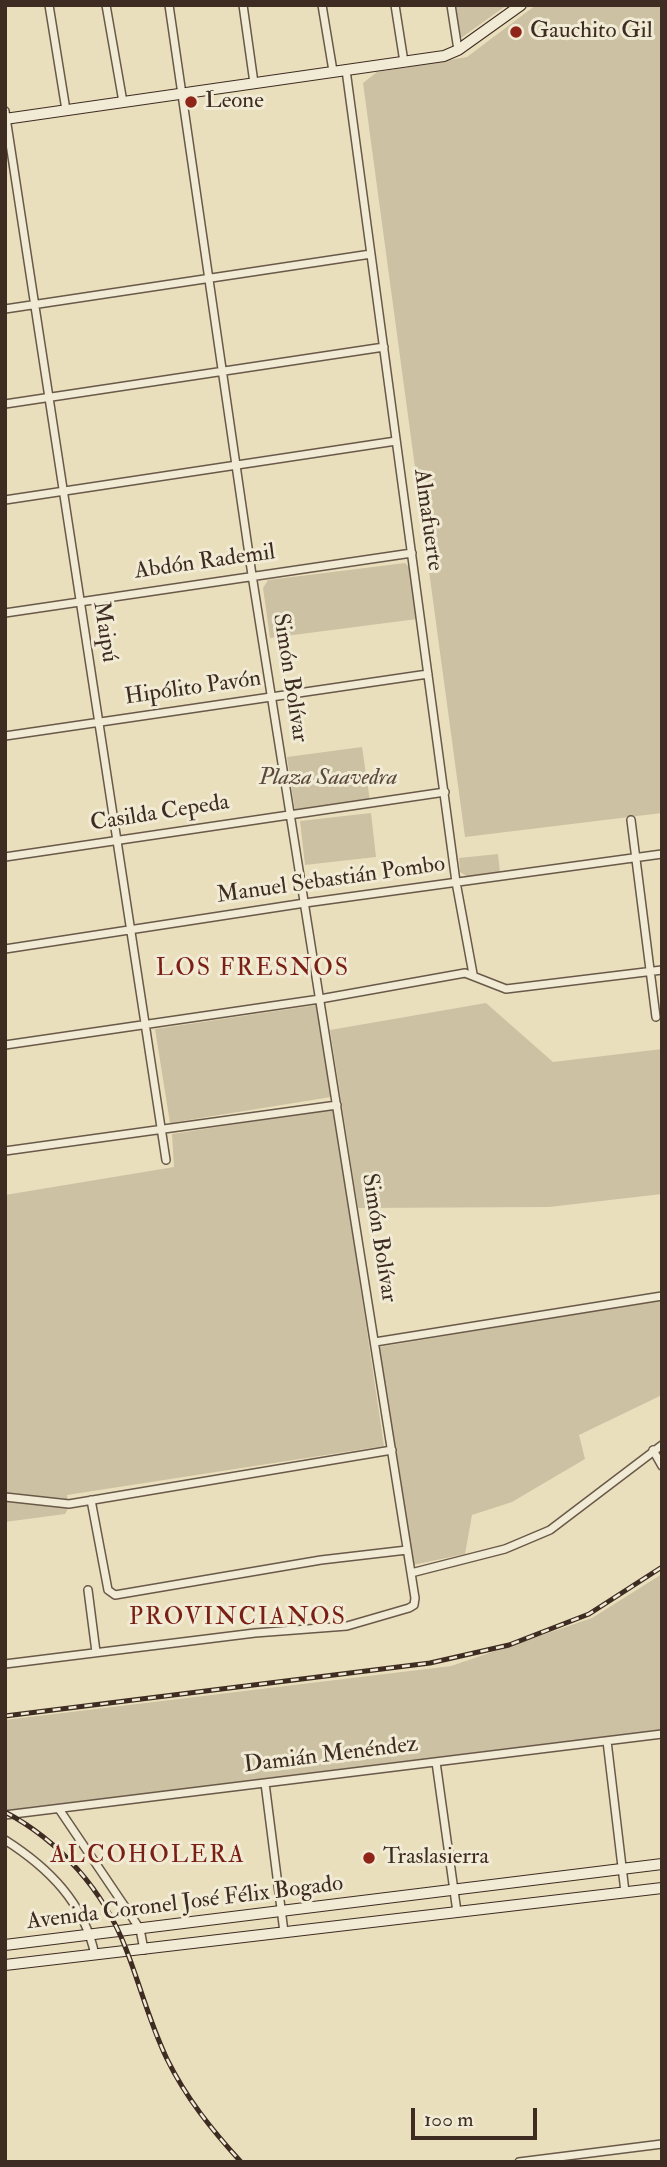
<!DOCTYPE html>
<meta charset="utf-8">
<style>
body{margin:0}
#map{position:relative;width:667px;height:2167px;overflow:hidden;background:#eadfbd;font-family:"IM FELL Double Pica",serif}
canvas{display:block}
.frame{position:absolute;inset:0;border:7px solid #3e2c22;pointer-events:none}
.scale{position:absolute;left:411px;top:2108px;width:126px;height:32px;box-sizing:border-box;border:4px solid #3e2c22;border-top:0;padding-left:9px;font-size:21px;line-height:24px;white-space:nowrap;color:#3e2c22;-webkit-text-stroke:5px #f1ead4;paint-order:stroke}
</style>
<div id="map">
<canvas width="667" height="2167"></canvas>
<div class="frame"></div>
<div class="scale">100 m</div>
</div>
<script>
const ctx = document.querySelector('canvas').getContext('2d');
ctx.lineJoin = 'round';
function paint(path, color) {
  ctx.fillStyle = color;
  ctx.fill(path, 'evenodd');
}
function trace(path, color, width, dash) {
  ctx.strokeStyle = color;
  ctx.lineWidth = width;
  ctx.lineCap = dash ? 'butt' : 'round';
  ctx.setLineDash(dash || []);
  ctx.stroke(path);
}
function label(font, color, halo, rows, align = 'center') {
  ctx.font = font + ' "IM FELL Double Pica",serif';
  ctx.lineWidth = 6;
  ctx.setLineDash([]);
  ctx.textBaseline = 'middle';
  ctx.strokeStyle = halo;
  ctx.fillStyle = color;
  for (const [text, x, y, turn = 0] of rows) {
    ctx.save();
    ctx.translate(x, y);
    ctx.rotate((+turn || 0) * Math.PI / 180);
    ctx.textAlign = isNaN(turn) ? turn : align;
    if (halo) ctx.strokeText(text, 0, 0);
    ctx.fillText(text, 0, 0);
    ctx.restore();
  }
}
paint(new Path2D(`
 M455 5H507L461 38Z
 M536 5H662V813L465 837 363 83 377 72 467 57Z
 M405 563 410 568 417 619 270 638 263 588 268 580Z
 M362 747 370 801 295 811 287 757Z
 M371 813 376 857 305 865 300 821Z
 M498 854 500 872 468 877 460 872 459 858Z
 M486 1003 553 1062 662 1049V1194L549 1207 358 1208 330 1030Z
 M317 1005 331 1097 170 1123 155 1029Z
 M334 1109 384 1446 67 1495 69 1507 65 1514 5 1522V1195L174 1167 172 1134Z
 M662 1300V1395L579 1435 585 1459 512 1502 472 1515 465 1554 413 1565 379 1347Z
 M662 1574V1730L5 1812V1720L451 1666 592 1618Z`), '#cdc1a3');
const minor = new Path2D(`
 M49 5 66 110
 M106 5 123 102
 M243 5 254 83
 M322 5 333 71
 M395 5 404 62
 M451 5 458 50
 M346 70 456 882 473 974
 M5 111 166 1160
 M5 309 371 254
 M5 404 384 347
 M5 500 396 441
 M5 613 412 553
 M5 736 428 674
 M631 820 656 1017
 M5 857 445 792
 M5 949 305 903 662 854
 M5 1045 320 999 465 973 506 989 662 970
 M5 1151 337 1105
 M375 1342 662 1296
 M653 1450 662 1466
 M5 1497 69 1504 392 1450
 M91 1500 108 1590 115 1595 321 1560 407 1550
 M411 1573 505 1549 550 1530 662 1445
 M88 1590 96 1652
 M5 1664 255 1633 347 1626 409 1608 414 1605 415 1598 252 575 169 5
 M607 1741 625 1892
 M436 1762 457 1912
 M265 1783 284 1932
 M59 1809 140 1929 144 1950
 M5 1815 662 1734
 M5 1840C49 1868 84 1903 95 1955
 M519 2162 662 2144`);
const secondary = new Path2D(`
 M5 119 444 56 458 50 521 5
 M5 1945 662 1864
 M5 1965 662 1888`);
trace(minor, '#695949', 10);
trace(secondary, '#3e2c22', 12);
trace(minor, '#f1ead4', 7);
trace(secondary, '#f1ead4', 10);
const rail = new Path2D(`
 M5 1716 430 1663 509 1645 589 1614 662 1567
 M5 1812C60 1841 104 1891 126 1949 140 1985 150 2024 167 2059 186 2098 212 2130 241 2162`);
trace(rail, '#3e2c22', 5);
trace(rail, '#f1ead4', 2.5, [8]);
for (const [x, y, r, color] of [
 [516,32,7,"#8f2418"],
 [191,102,7,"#8f2418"],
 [369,1858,7,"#8f2418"]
]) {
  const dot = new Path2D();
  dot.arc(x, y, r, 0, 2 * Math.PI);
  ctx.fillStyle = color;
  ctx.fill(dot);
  trace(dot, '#f1ead4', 2.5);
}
label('23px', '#3e2c22', '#f1ead4', [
 ["Gauchito Gil",530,32],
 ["Leone",205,102],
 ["Traslasierra",383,1858]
], 'left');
label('23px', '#3e2c22', '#f1ead4', [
 ["Almafuerte",427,520,82],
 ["Abdón Rademil",205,563,-8],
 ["Maipú",104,632,81],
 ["Simón Bolívar",289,678,81],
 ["Hipólito Pavón",193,689,-8],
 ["Casilda Cepeda",160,814,-9],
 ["Manuel Sebastián Pombo",331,881,-8],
 ["Simón Bolívar",378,1238,81],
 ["Damián Menéndez",331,1756,-7],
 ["Avenida Coronel José Félix Bogado",185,1904,-7]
]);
label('italic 23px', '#5b4a3c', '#f1ead4', [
 ["Plaza Saavedra",328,779]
]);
ctx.letterSpacing = '2px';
label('24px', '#7a1f14', '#f1ead4', [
 ["LOS FRESNOS",253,970],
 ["PROVINCIANOS",238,1619],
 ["ALCOHOLERA",148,1857]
]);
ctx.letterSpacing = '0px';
</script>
